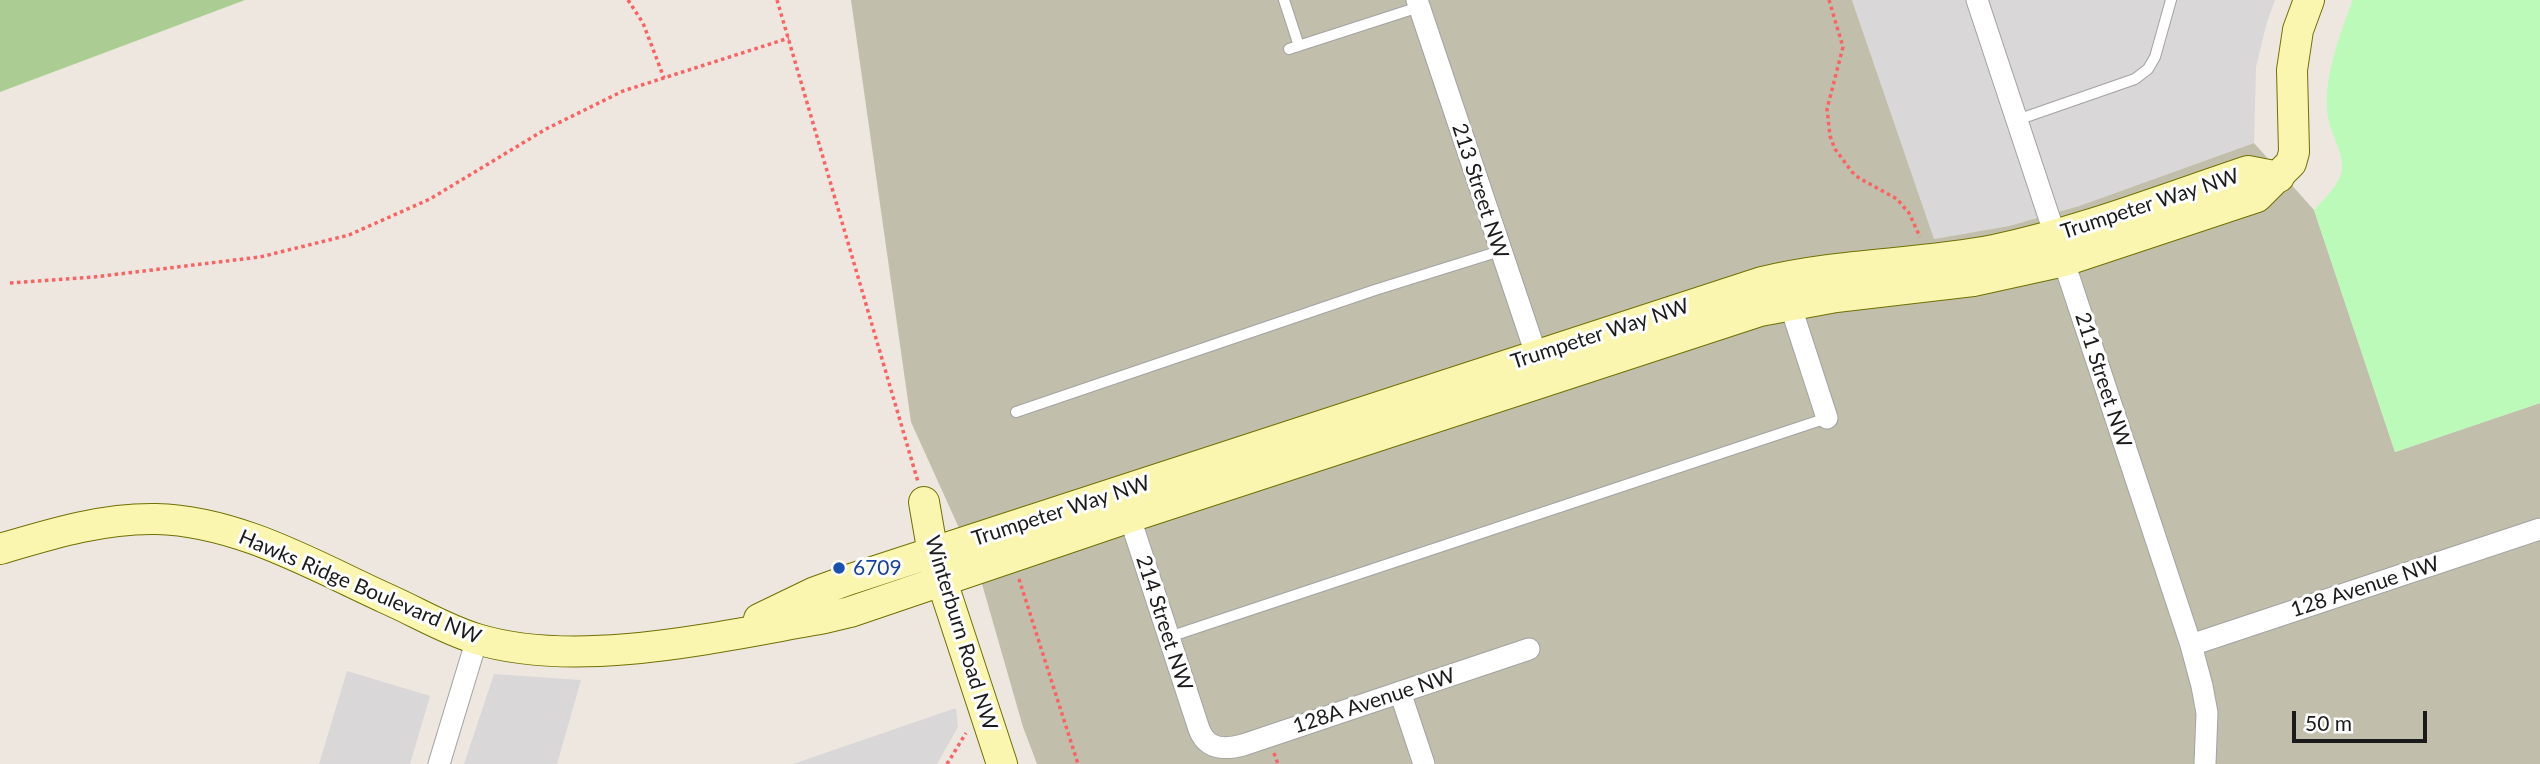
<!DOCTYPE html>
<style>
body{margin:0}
#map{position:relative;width:2540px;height:764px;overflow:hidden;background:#ede7e0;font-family:Lato,sans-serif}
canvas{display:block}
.scale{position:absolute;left:2292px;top:711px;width:135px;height:32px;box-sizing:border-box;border:4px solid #1b1b1b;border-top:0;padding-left:9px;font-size:21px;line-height:24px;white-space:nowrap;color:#1b1b1b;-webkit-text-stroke:5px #fff;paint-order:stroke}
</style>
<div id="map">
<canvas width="2540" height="764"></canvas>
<div class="scale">50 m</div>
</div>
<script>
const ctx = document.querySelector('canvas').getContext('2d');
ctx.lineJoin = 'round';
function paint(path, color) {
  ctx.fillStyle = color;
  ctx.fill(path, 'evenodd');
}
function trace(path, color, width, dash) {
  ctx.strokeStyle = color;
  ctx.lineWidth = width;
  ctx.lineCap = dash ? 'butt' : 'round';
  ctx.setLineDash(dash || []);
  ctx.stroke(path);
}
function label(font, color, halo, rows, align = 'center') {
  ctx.font = font + ' Lato,sans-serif';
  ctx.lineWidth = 6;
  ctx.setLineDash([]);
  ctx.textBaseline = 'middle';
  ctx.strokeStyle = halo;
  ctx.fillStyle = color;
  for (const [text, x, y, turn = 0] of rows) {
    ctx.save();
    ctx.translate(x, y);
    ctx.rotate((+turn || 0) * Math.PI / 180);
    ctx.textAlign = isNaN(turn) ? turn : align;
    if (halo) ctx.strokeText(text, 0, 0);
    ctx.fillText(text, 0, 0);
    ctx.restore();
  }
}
paint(new Path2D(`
 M1852 0H2275L2267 22 2256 67 2254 143 2079 206 2009 226 1934 239Z
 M347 671 430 696 410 764H319Z
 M494 674 581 680 557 764H464Z
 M956 708 958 727 937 764H793Z`), '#d9d7d8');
paint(new Path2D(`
 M851 0H1852L1934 239 2009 226 2079 206 2254 143 2314 210 2395 452 2540 403V764H1037L1023 727 978 570 911 422Z`), '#c1bfab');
paint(new Path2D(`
 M0 0H245L0 92Z`), '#abcd93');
paint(new Path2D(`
 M2353 0H2540V403L2395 452 2314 210C2324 199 2339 186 2342 170 2344 153 2331 135 2328 117 2322 82 2340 33 2353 0Z`), '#bcfaba');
const lane = new Path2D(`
 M1284 0 1299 46
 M1289 49 1419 7
 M2017 120 2135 79 2148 69 2155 57 2171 0
 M1016 412 1375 290 1500 251
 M1169 637 1827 418`);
const street = new Path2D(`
 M1417 0 1541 369
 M1977 0 2191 645 2202 686 2207 713 2205 764
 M1786 292 1827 418
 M1126 506 1199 729C1207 750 1224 750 1243 745L1529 649
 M2191 645 2540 529
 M1400 692 1424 764
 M439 764 477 639`);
const secondary = new Path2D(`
 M924 502 933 554 1002 764
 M0 549C51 534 102 518 156 519 238 521 313 565 385 598 415 611 446 630 477 639 579 670 721 636 825 618L850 612 1130 517 1760 311 1836 297 1973 281 2064 261 2257 197 2291 163 2294 152 2292 70 2298 30 2309 0
 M759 619 815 592 851 579 1762 282C1838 263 1917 265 1994 250 2080 232 2164 199 2248 171L2279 177`);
trace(lane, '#a2a2a2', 12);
trace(street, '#a2a2a2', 23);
trace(secondary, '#707003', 32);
trace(new Path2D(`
 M628 0 643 23 664 78
 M777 0 918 482
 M1829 0 1843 47 1827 109 1830 136 1835 149 1852 172 1859 178 1897 199 1902 205 1909 213 1920 237
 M10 283 94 277 260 257 349 235 430 199 546 129 623 91 789 38
 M1019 579 1078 764
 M1274 753 1278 764
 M947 764 966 733`), '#fb6263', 3.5, [3.5, 3.5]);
trace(lane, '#fff', 10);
trace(street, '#fff', 21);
trace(secondary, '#faf6b0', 30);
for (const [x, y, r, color] of [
 [839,568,7,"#1a4fb4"]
]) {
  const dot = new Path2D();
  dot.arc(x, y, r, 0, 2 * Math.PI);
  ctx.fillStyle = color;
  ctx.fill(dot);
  trace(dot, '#fff', 2.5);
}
label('21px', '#1b1b1b', '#fff', [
 ["213 Street NW",1480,191,72],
 ["Trumpeter Way NW",2150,204,-18],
 ["Trumpeter Way NW",1600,334,-18],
 ["211 Street NW",2103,380,72],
 ["Trumpeter Way NW",1061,511,-18],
 ["Hawks Ridge Boulevard NW",360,587,23],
 ["128 Avenue NW",2365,587,-18],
 ["214 Street NW",1164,623,72],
 ["Winterburn Road NW",961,633,73],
 ["128A Avenue NW",1374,701,-18]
]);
label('21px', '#164399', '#fff', [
 ["6709",853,568]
], 'left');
</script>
